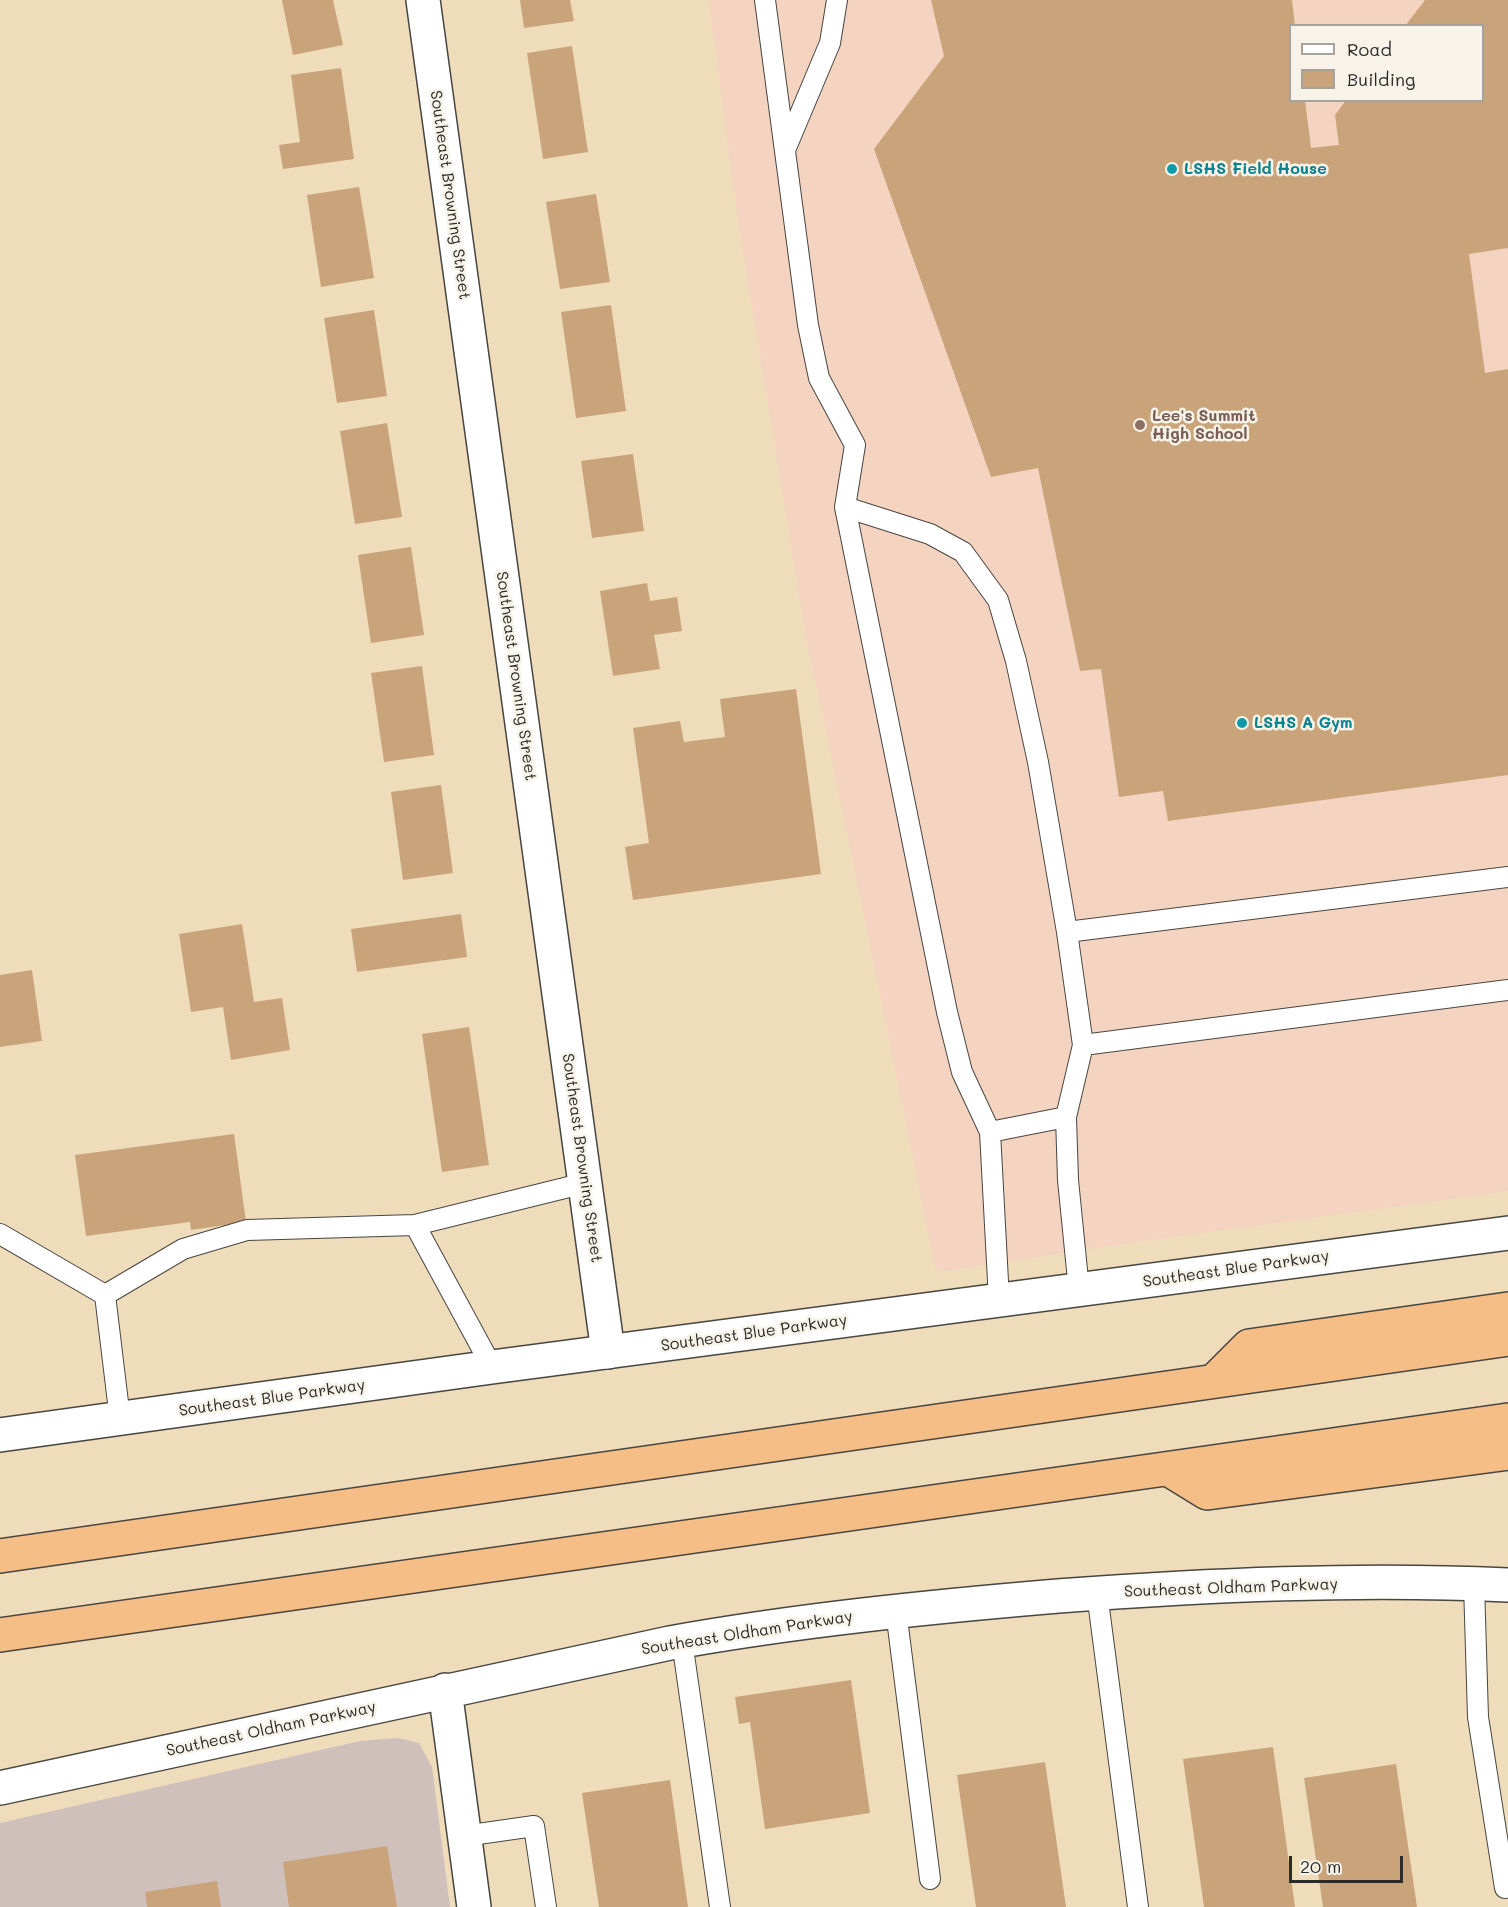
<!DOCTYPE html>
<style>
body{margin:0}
#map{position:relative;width:1508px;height:1907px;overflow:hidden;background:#efdcbb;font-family:Mali,sans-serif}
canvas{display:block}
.legend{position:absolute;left:1289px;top:24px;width:195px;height:78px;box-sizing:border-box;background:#f7f3e8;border:2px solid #a5a39c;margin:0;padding:8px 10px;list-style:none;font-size:18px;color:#2b2b2b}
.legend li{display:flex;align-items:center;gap:12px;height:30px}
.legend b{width:30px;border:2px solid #a5a39c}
.scale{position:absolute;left:1289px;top:1856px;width:114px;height:27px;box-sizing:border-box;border:3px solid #2b2b2b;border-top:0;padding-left:8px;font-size:18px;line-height:21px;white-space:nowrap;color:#2b2b2b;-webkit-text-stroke:4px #f7f3e8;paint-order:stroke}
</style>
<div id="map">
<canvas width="1508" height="1907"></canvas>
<ul class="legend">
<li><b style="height:8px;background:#fff"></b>Road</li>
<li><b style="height:16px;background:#c9a47b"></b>Building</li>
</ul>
<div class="scale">20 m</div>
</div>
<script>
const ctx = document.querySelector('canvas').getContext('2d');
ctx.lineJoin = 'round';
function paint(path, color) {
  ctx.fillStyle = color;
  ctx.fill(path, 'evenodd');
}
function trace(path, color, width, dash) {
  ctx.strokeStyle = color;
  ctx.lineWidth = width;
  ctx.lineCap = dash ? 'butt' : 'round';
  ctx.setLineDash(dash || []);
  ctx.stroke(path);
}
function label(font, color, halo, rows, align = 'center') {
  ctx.font = font + ' Mali,sans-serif';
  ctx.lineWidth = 5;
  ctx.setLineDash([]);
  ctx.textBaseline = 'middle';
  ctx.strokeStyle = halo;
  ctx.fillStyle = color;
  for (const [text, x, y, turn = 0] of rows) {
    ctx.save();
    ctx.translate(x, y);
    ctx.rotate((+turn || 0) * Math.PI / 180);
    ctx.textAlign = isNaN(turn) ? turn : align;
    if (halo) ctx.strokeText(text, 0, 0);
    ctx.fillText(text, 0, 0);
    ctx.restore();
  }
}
paint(new Path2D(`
 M709 0H1508V1191L1122 1244 936 1272 855 871 806 636 737 214ZM1290 26H1482V100H1290Z`), '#f4d3c0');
paint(new Path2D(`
 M398 1738 419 1743 432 1767 450 1907H0V1823L360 1741Z`), '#d0c0bc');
paint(new Path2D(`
 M282 0H333L343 45 293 55Z
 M520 0H570L574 21 524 28Z
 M931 0H1292L1295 26H1290V100H1305L1311 148 1339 145 1335 115 1346 100H1482V26H1405L1425 0H1508V248L1469 254 1485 373 1508 369V775L1168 821 1163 791 1119 797 1101 669 1080 671 1038 468 991 477 874 149 944 56Z
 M572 46 588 152 543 159 527 53Z
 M341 68 354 159 283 169 279 145 300 142 291 75Z
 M359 187 374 278 321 287 307 195Z
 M596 194 610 282 560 289 546 202Z
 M611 305 626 411 576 418 561 312Z
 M374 310 387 396 337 403 324 318Z
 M387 423 402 517 355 524 340 431Z
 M633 454 644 531 592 538 581 461Z
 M411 547 424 635 371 643 358 555Z
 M647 583 650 601 677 597 682 631 654 635 660 669 613 676 600 591Z
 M422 666 434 755 384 762 371 673Z
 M796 689 821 874 633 900 625 847 649 843 633 728 680 721 684 742 725 737 720 699Z
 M441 785 453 873 403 880 391 792Z
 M461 914 467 957 357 972 351 929Z
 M242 924 254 1002 282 998 290 1050 231 1060 223 1007 191 1012 179 934Z
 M32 970 42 1041 0 1047V975Z
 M469 1027 489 1165 442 1172 422 1034Z
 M234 1134 246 1222 191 1230 190 1222 86 1236 75 1155Z
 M851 1680 870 1813 765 1829 750 1722 739 1724 735 1697Z
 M1273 1747 1295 1907H1204L1183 1759Z
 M1045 1762 1066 1907H976L957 1775Z
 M1396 1764 1417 1907H1323L1304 1778Z
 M670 1780 688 1907H599L582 1793Z
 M387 1846 397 1907H289L283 1862Z
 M217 1881 221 1907H147L145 1892Z`), '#c9a47b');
const service = new Path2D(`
 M765 0 808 325 819 378 855 445 845 507 947 1012 962 1072 990 1132 999 1300
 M785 150 830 43 837 0
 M845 507 930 534 963 552 998 600 1016 661 1038 762 1067 932 1083 1045 1066 1117 1068 1180 1079 1290
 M1067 932 1508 877
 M1083 1045 1508 990
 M990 1132 1066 1117
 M415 1225 585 1183
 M0 1234 105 1295 120 1419
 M105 1295 183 1249 247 1230 415 1225 492 1367
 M1474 1584 1478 1717 1505 1888
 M1097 1593 1138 1907
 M896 1611 930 1879
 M682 1641 720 1907
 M464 1836 534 1826 546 1907`);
const minor = new Path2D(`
 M423 0 608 1352
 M445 1690 474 1907
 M0 1788 670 1643C799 1620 928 1607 1058 1596 1208 1585 1358 1578 1508 1585`);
const tertiary = new Path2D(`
 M0 1435 492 1367 1508 1233`);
const motorway = new Path2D(`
 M1215 1380 1249 1346 1508 1309
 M1168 1469 1207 1493 1508 1453
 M0 1556 1508 1339
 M0 1635 1508 1420`);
trace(service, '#484641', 22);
trace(minor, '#484641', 36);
trace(tertiary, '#484641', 36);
trace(motorway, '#484641', 36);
trace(service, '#fff', 20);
trace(minor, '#fff', 33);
trace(tertiary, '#fff', 33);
trace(motorway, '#f6be87', 33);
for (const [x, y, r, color] of [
 [1172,169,6,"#0f9aa8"],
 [1140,425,6,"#8d6e63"],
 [1242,723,6,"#0f9aa8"]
]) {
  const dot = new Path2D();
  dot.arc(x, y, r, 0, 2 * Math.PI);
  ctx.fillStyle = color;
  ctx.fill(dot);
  trace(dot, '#f7f3e8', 2);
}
label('bold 16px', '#0d838f', '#f7f3e8', [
 ["LSHS Field House",1184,169],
 ["LSHS A Gym",1254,723]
], 'left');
label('16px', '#2b2b2b', '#f7f3e8', [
 ["Southeast Browning Street",450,195,82],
 ["Southeast Browning Street",516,676,82],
 ["Southeast Browning Street",582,1158,82],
 ["Southeast Blue Parkway",1236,1269,-8],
 ["Southeast Blue Parkway",754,1333,-8],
 ["Southeast Blue Parkway",272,1398,-8],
 ["Southeast Oldham Parkway",1231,1588,-2],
 ["Southeast Oldham Parkway",747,1633,-9],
 ["Southeast Oldham Parkway",271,1729,-12]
]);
label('bold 16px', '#785e54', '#f7f3e8', [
 ["Lee's Summit",1152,416],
 ["High School",1152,434]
], 'left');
</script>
